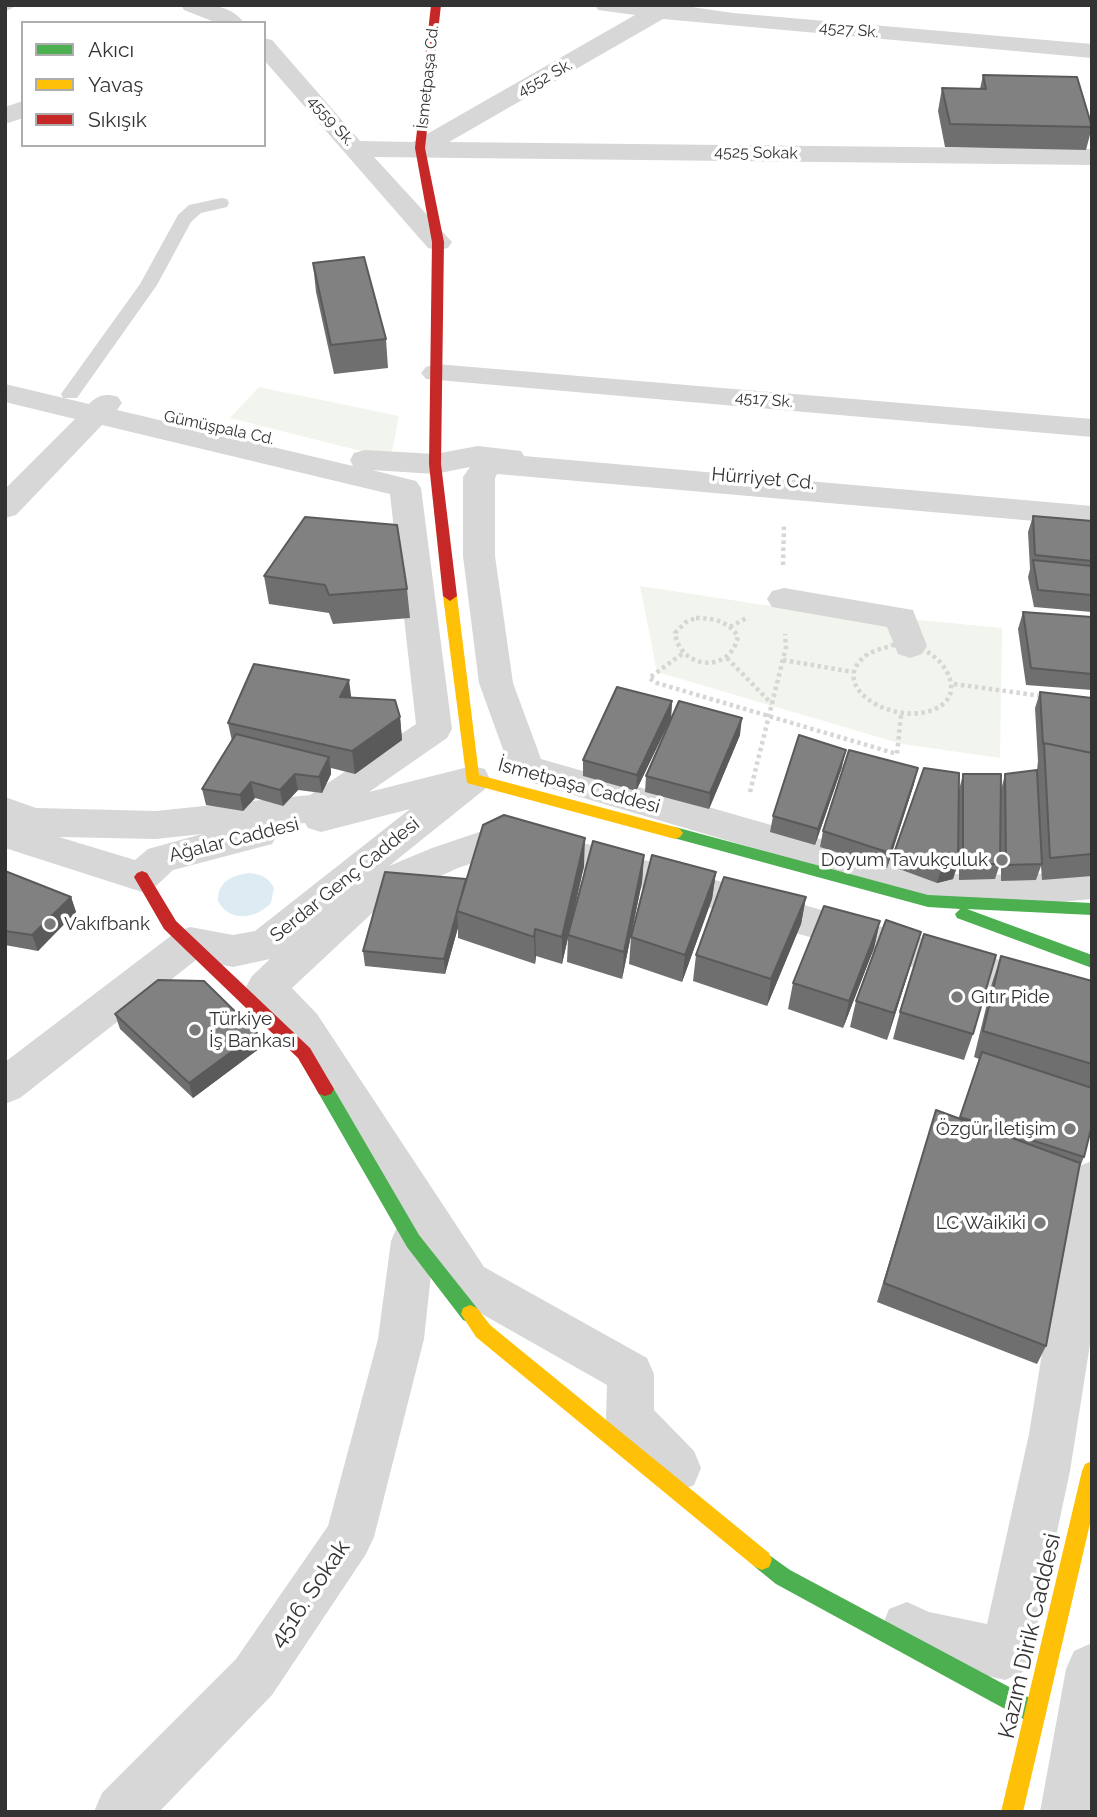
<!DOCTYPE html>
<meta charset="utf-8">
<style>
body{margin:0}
#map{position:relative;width:1097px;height:1817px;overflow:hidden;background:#fff;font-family:Raleway,sans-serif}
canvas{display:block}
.frame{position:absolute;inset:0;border:7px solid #333;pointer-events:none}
.legend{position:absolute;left:21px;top:21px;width:245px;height:126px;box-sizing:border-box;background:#fff;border:2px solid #adadad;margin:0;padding:9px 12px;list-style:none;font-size:21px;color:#333}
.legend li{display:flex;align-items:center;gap:14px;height:35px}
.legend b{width:35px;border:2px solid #adadad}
</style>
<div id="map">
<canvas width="1097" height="1817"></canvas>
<div class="frame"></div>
<ul class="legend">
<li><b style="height:9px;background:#4caf50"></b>Akıcı</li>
<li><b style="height:9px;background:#ffc107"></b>Yavaş</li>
<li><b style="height:9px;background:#c62828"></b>Sıkışık</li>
</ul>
</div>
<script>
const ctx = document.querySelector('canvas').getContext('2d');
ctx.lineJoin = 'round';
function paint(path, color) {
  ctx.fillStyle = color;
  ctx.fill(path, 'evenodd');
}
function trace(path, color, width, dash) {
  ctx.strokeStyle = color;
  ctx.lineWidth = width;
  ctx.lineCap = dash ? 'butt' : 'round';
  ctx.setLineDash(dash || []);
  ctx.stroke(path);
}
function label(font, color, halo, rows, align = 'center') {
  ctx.font = font + ' Raleway,sans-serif';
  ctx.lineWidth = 7;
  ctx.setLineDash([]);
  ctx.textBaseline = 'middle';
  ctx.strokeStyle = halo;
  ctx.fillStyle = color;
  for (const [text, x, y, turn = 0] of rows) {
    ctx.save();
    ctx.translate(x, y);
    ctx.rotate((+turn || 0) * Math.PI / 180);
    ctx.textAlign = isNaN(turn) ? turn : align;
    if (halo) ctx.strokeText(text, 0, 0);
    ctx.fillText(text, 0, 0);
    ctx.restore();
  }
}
paint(new Path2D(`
 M259 387 399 416 392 451 369 453 230 418Z
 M640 586 764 605 1002 628 1000 758 902 744 657 672Z`), '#f1f5ed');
paint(new Path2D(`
 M249 873C261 874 268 877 274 888L271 903C256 919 230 923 218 901 217 882 232 875 249 873Z`), '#ddebf3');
trace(new Path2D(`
 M783 565 784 525
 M696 618C714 618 727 621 738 636 731 674 680 670 675 633L686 622Z
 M730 627 748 617
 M893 645C905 646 919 647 929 653 949 665 963 695 937 708 897 729 822 686 868 654 875 650 885 648 893 645Z
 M682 654 649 678 657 683 897 754 901 715
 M727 658 772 704
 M783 660 853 672
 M954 684 1042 696
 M750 792 786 647 785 634`), '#d6d6d6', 4.5, [3.5, 3.5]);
paint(new Path2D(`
 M5 5H17L5 12Z
 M221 198 227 199 229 203 227 207 201 213 191 222 157 285 77 398H63L61 394 140 284 178 215 189 205Z`), '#d7d7d7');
paint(new Path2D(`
 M181 5C203 5 229 2 244 23H217L184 10Z
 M595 5H678L733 13 1092 44V58L663 19 449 142 1092 149V165L374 157 452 242 448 248 438 250 428 248 264 60V38L272 40 360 141 413 142 635 15 598 10Z
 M23 101V118L5 124V107Z
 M436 364 1092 419V437L426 379 421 373 426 367Z
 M5 384 89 404C98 395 105 393 118 397L122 403 117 410 353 466 350 460 354 453 365 450 435 454 478 446 521 451 524 456 1092 506V526L497 474 495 478V556L513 683 541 759 942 874 1027 875 1092 869V899L1027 905 942 904 513 777 479 683 463 556V477L470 467 435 474 372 470 416 481 421 488 452 729 447 738 369 792 472 766 485 769 490 779 485 789 389 866 432 848 509 822 1092 986V1019L510 850 458 868 384 902 292 988 317 1014 484 1267 647 1358 654 1374V1410L694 1451 701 1468 694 1485 677 1492 660 1485 613 1435 606 1419 607 1385 452 1297 432 1265 424 1339 374 1537 366 1554 272 1695 159 1812H94L102 1793 236 1659 328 1526 378 1339 391 1241 397 1227 406 1224 289 1038 252 998 246 987 252 976 270 959 233 967 196 960 20 1098 5 1104V1062L176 932 190 927 233 935 255 931 410 809 321 832 308 828 305 823 274 827 278 834 272 844 173 870 155 887 142 892 5 848V797L36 808 156 811 310 795 416 724 390 494 102 425 16 515 5 518V489L75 419 5 402ZM202 834 148 849 135 860 59 837 156 839Z
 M784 588 913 610 927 646 922 654 910 658 898 654 887 627 772 607 767 599 772 591Z
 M1092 1161 1091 1338 1070 1471 1031 1654 1023 1672 1005 1680 920 1660 889 1645 882 1627 889 1609 907 1602 929 1612 987 1624 1029 1434 1070 1180 1077 1167Z
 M1092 1643V1812H1040L1066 1669 1074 1651Z`), '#d7d7d7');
paint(new Path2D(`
 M675 827 928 895 1092 903V915L967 909 1092 955V968L957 918 955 914 960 909 928 907 670 837 667 833 670 829Z
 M325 1082 331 1084 419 1235 477 1308 479 1314 477 1320 470 1323 463 1320 407 1247 319 1094 316 1089 319 1084Z
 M762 1550 790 1570 1043 1705 1046 1713 1043 1721 1035 1724 1027 1721 776 1584 755 1567 752 1560 755 1553Z`), '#4caf50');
paint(new Path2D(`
 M450 591 457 596 479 775 675 827 680 829 683 833 680 837 675 839 467 783 443 596Z
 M470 1305 477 1308 490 1325 769 1553 772 1560 769 1567 762 1570 755 1567 476 1337 461 1314 463 1308Z
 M1092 1461V1515L1023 1812H1001L1082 1471 1085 1464Z`), '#ffc107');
paint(new Path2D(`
 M431 5H441L425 148 444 242 441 464 457 596 450 601 443 596 429 464 432 242 415 148Z
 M142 871 147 873 176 921 310 1048 334 1089 331 1094 325 1096 319 1094 298 1058 164 929 134 877 137 873Z`), '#c62828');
paint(new Path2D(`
 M983 75 1092 127 1086 150 945 147 938 111 942 88 980 89Z
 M313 263 386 339 388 368 334 374 316 292Z
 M1033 516 1092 521V612L1034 607 1028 577 1030 569 1028 532Z
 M264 576 407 589 410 618 333 624 329 613 269 604Z
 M1023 612 1092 617V690L1026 685 1018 629Z
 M1040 692 1092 698V876L1042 880 1041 866 1036 880 1001 881V798L1000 864 995 879 959 880V804L953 879 937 883 891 866 895 850 959 790 963 774 1001 790 1005 774 1037 770 1038 761 1035 708Z
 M351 698 400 717 402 740 355 774 331 768V774L322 793 298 790 283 806 255 798 243 811 206 805 202 789 232 741 228 723Z
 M672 701 671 718 636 791 583 776V760Z
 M740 735 709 809 645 792 646 776Z
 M842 767 815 845 770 832 773 816Z
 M914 784 887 868 820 847 823 831Z
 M644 855 642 882 622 979 567 962 568 938 562 964 536 956 535 964 458 938V927L445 974 365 966 363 951 466 879 584 866 573 914Z
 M5 871 71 897 76 912 38 951 5 945Z
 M716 872 712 899 682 982 629 964 631 937Z
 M806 897 801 924 767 1006 693 981 696 955Z
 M880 921 874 948 843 1028 788 1009 793 983Z
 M921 932 913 958 887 1040 850 1027 856 1001Z
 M1001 956 1092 981V1125L1084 1157 1079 1169 1046 1346 1037 1364 877 1302 936 1110 960 1119 979 1059 974 1057 992 983Z
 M900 1012 973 1034 964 1060 893 1039Z
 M115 1014 260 1048 193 1098 120 1029Z`), '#6f6f6f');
paint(new Path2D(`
 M349 680 352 703 340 697Z
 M672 701 671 718 636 791 637 775Z
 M400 717 402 740 355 774 352 751Z
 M742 718 740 735 709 809 710 793Z
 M846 750 842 767 815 845 818 829Z
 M329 757 331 774 322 793 319 777Z
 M918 768 914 784 887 868 890 853Z
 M295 774 298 790 283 806 280 790Z
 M251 782 255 798 243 811 240 795Z
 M585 838 584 866 562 964V937Z
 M644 855 642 882 622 979 624 952Z
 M958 864 953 879 937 883 942 867Z
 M716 872 712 899 682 982 685 955Z
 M71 897 76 912 38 951 32 935Z
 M806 897 801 924 767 1006 771 979Z
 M457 912 458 928 445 974 444 959Z
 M880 921 874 948 843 1028 849 1001Z
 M535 929 536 956 535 964 534 937Z
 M921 932 913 958 887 1040 894 1013Z
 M257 1033 260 1048 193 1098 189 1083Z`), '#5a5a5a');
const building = new Path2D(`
 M983 75 1077 77 1092 127 950 124 942 88 986 89Z
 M364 257 386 339 331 345 313 263Z
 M1033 516 1092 521V561L1035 555Z
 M305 517 397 525 407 589 329 595 325 585 264 576Z
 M1033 560 1092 566V595L1038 590Z
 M1023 612 1092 617V674L1031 668Z
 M254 664 349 680 340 697 395 700 400 717 352 751 228 723Z
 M617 687 672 701 637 775 583 760Z
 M1040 692 1092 698V753L1044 743 1043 744Z
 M679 701 742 718 710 793 646 776Z
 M236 734 329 757 319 777 295 774 280 790 251 782 240 795 202 789Z
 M799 735 846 750 818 829 773 816Z
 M1044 743 1092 753V854L1050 858Z
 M849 750 918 768 890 853 823 831Z
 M924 768 959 773 958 864 942 867 895 850Z
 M1037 770 1042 864 1006 865 1005 774Z
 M963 774H1001L1000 864H963Z
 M504 815 585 838 562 937 535 929 534 937 457 911 483 825Z
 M593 841 644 855 624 952 568 935Z
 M652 855 716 872 685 955 631 937Z
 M5 871 71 897 32 935 5 931Z
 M385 872 466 879 444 959 363 951Z
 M724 877 806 897 771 979 696 955Z
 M824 906 880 921 849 1001 793 983Z
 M886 920 921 932 894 1013 856 1001Z
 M924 934 996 955 973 1034 900 1012Z
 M1001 956 1092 981V1064L983 1031Z
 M158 980 204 981 257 1033 189 1083 115 1014Z
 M982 1052 1092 1088V1125L1084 1157 960 1117Z
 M936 1110 1080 1163 1046 1346 884 1283Z`);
paint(building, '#818181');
trace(building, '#5a5a5a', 2);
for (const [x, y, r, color] of [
 [1002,860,7,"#7a7a7a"],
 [50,924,7,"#7a7a7a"],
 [957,997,7,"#7a7a7a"],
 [195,1030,7,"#7a7a7a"],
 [1070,1129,7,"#7a7a7a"],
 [1040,1223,7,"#7a7a7a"]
]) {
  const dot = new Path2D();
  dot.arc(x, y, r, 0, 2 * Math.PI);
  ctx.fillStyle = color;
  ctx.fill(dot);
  trace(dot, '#fff', 2.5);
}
label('16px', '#333', '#fff', [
 ["4527 Sk.",849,30,5],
 ["İsmetpaşa Cd.",428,77,-84],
 ["4552 Sk.",545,78,-29],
 ["4559 Sk.",331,121,48],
 ["4525 Sokak",756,153,1],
 ["4517 Sk.",764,400,5],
 ["Gümüşpala Cd.",219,428,12]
]);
label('19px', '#333', '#fff', [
 ["Hürriyet Cd.",763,479,5],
 ["İsmetpaşa Caddesi",579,786,15],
 ["Ağalar Caddesi",234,840,-14],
 ["Serdar Genç Caddesi",345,880,-39]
]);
label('19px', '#333', '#fff', [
 ["Doyum Tavukçuluk",988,860],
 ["Vakıfbank",64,924,"left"],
 ["Gıtır Pide",971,997,"left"],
 ["Türkiye",209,1019,"left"],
 ["İş Bankası",209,1041,"left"],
 ["Özgür İletişim",1056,1129],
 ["LC Waikiki",1026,1223]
], 'right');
label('23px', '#333', '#fff', [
 ["4516. Sokak",310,1594,-56],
 ["Kazım Dirik Caddesi",1030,1636,-77]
]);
</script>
